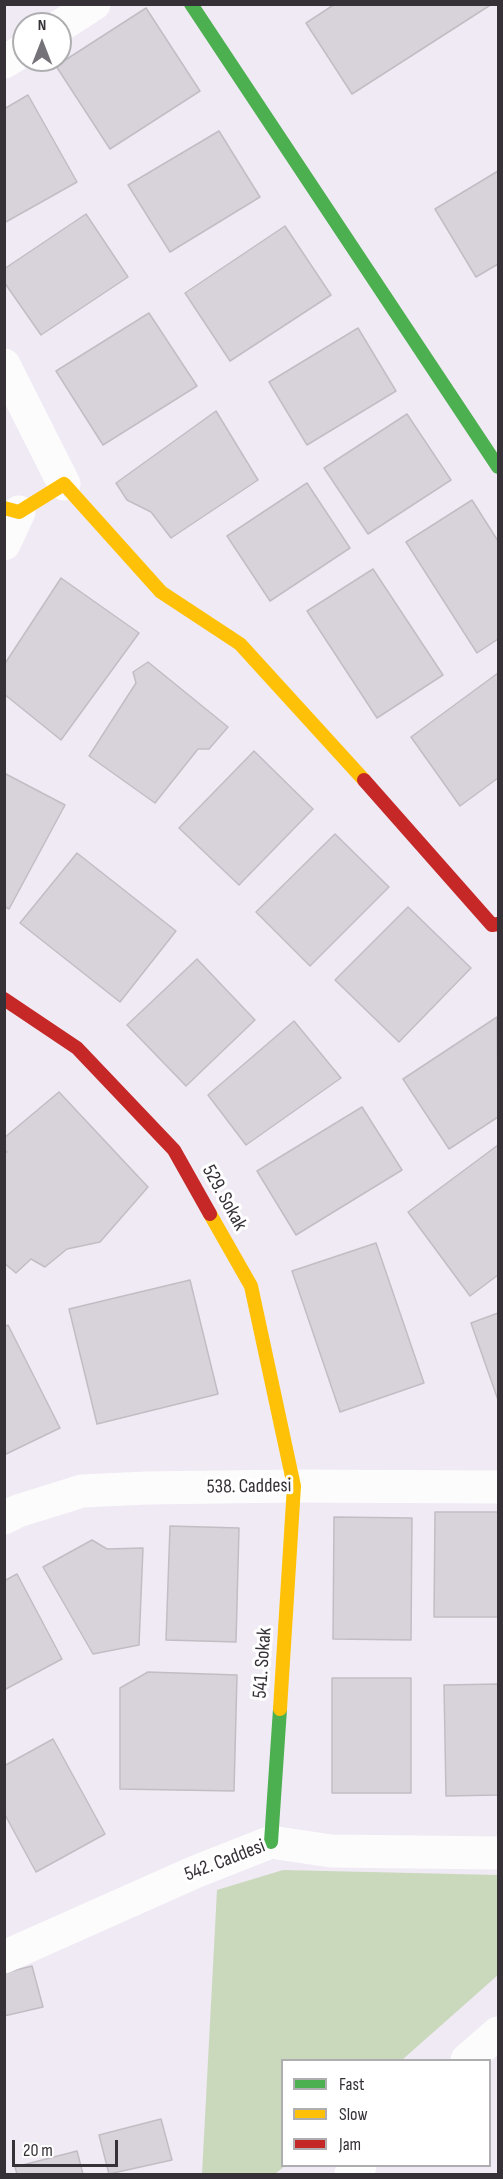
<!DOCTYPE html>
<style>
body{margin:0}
#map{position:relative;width:503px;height:2179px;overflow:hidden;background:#f0eaf4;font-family:"Sofia Sans Condensed",sans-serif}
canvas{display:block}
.frame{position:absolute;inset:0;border:6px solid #353137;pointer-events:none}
.legend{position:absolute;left:281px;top:2059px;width:210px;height:108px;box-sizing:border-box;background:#fff;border:2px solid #aeadaf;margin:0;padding:8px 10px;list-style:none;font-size:18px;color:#353137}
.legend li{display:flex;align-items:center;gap:12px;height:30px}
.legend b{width:30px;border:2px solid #aeadaf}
.north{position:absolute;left:12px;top:12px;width:60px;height:60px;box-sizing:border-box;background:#fff;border:2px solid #aeadaf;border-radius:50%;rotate:0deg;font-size:16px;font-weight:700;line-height:24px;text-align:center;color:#353137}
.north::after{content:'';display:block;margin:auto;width:21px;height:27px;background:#767279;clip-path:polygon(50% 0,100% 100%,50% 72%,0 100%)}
.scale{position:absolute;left:12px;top:2140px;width:106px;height:27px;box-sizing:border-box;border:3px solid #353137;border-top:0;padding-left:8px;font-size:18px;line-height:21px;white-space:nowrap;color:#353137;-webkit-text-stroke:4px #fff;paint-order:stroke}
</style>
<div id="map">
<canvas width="503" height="2179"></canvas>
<div class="frame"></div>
<ul class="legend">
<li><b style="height:8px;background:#4caf50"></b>Fast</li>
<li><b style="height:8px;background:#ffc107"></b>Slow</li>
<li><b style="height:8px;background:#c62828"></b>Jam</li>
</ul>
<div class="north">N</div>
<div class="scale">20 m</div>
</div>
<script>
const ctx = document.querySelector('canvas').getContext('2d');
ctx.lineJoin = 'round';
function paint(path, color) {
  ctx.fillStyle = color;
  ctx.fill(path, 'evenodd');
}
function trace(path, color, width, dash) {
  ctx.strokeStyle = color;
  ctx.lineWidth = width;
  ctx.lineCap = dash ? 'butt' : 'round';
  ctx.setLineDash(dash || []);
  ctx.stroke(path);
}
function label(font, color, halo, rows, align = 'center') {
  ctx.font = font + ' "Sofia Sans Condensed",sans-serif';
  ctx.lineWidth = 6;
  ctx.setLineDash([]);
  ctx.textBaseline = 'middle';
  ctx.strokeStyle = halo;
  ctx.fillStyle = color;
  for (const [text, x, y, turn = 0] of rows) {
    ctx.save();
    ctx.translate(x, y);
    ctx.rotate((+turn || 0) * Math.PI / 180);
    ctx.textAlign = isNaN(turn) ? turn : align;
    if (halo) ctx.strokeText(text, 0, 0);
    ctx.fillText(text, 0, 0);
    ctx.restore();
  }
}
paint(new Path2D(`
 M283 1870 498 1875V1975L402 2060H282V2166H285L275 2174H202L217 1890Z`), '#cad9bc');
const building = new Path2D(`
 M335 4H492L352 94 306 23Z
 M146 8 200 91 110 149 56 66Z
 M28 95 77 182 4 223V109Z
 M219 131 260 197 170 252 128 185Z
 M498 171V264L476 277 435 209Z
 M86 214 128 277 41 335 4 282V269Z
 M285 226 331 295 230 361 185 293Z
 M149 313 197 386 103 445 56 371Z
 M358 328 396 391 307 445 269 382Z
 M216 411 258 480 171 538 151 512 127 500 116 483Z
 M407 414 451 480 368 534 324 468Z
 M307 483 350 548 270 601 227 536Z
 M472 500 498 541V639L477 653 406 542Z
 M373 569 443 675 377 718 307 611Z
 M61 578 139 633 61 740 4 694V665Z
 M148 662 228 727 209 749H198L155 803 89 756 136 683 133 672Z
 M498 673V778L460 806 411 737Z
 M254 751 313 809 239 885 179 828Z
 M4 773 65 805 9 909 4 906Z
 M335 834 389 887 310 966 256 912Z
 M77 853 176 931 120 1002 20 923Z
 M408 907 471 968 399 1042 335 980Z
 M197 959 255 1020 186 1086 127 1025Z
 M497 1017 498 1117 449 1149 403 1079Z
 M294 1021 341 1078 246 1145 208 1095Z
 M59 1092 148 1187 100 1242 67 1249 45 1267 31 1259 16 1273 4 1263V1154L7 1152 4 1149V1138Z
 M362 1107 402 1170 296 1235 257 1171Z
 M498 1145V1275L470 1296 408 1212Z
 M376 1243 424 1383 340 1412 292 1271Z
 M190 1280 218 1394 97 1424 69 1309Z
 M498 1313V1400L471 1323Z
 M8 1325 60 1428 4 1455V1327Z
 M435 1512H498V1617H434Z
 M334 1517 412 1518 411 1640 333 1639Z
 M170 1526 239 1528 236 1642 166 1640Z
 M92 1540 107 1549 143 1548 139 1645 93 1654 43 1567Z
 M17 1574 62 1659 4 1690V1581Z
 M148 1672 237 1675 234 1791 120 1789V1688Z
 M332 1678H411V1793H332Z
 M498 1684V1795L446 1796 444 1685Z
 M53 1739 105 1834 36 1872 4 1813V1766Z
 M32 1966 43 2007 4 2016V1973Z
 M161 2119 172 2160 109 2174 99 2135Z
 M77 2151 83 2174H17L15 2167Z`);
paint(building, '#d8d3da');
trace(building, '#c2bdc4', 1.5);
trace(new Path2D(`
 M60 26 94 4
 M4 62 24 50
 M4 365 64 484
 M4 544 19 512
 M4 1518 18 1511 82 1491 146 1488 294 1486 498 1487
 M4 1957 195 1872 271 1842 331 1851 498 1853
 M467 2060 498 2033
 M351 2174 360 2166`), '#fdfcfd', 33);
trace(new Path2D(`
 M191 4 498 467
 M271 1842 280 1709`), '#4caf50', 14);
trace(new Path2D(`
 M4 508 19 512 64 484 161 592 240 644 364 780
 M210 1214 251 1286 294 1486 280 1709`), '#ffc107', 14);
trace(new Path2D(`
 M364 780 492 925 498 924
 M4 999 77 1048 174 1150 210 1214`), '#c62828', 14);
label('20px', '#353137', '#fff', [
 ["529. Sokak",224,1198,61],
 ["538. Caddesi",249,1487,-1],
 ["541. Sokak",263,1663,-86],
 ["542. Caddesi",225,1861,-21]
]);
</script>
